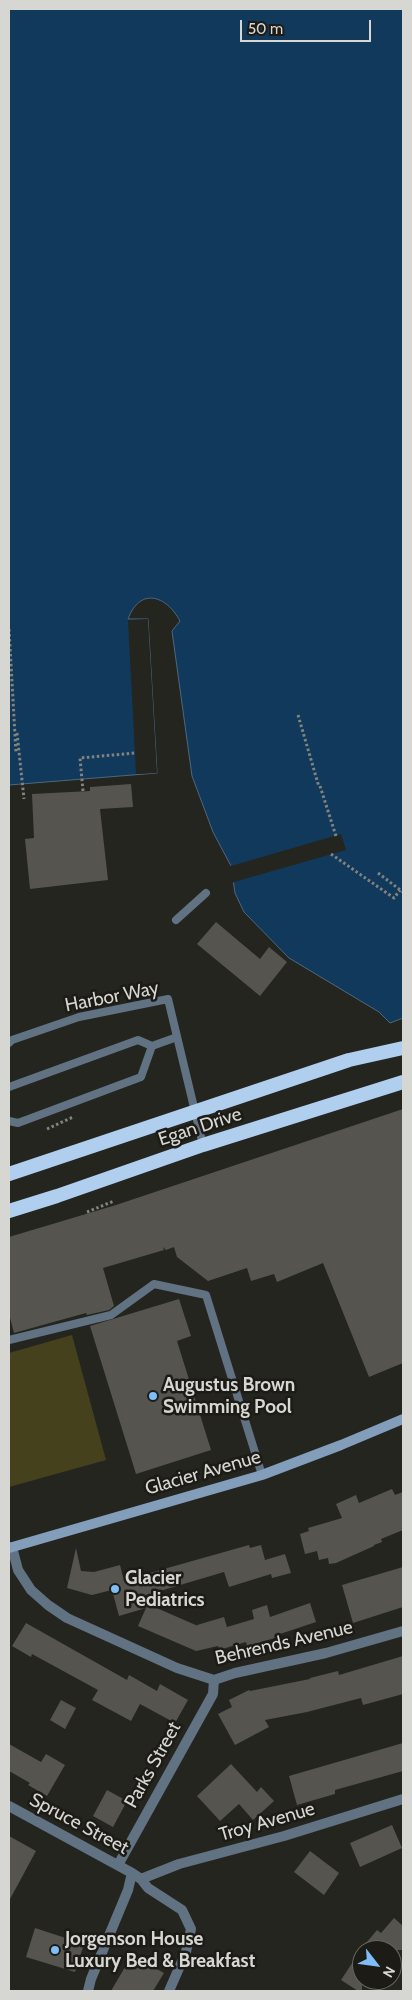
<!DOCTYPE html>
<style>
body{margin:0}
#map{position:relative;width:412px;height:2000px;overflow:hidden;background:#252520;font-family:Cabin,sans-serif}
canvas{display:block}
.frame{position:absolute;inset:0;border:10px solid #d6d6d2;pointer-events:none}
.north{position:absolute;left:352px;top:1940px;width:50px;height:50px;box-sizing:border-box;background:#1c1b16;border:1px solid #666661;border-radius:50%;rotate:120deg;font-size:14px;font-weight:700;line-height:20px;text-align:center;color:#d6d6d2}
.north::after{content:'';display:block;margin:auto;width:18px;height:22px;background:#7fbdf9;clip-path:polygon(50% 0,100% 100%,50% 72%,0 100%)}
.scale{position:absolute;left:240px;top:20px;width:131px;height:22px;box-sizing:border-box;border:2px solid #d6d6d2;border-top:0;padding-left:6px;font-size:15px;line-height:18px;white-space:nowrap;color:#d6d6d2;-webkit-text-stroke:4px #1c1b16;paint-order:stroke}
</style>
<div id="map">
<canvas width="412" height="2000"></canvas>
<div class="frame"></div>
<div class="north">N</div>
<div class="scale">50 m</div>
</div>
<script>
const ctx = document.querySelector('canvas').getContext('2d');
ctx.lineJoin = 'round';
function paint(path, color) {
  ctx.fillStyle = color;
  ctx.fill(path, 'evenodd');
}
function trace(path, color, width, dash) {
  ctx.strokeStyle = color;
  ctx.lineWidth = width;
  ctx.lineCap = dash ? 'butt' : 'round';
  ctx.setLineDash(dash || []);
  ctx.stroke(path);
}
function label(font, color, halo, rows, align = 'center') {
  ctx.font = font + ' Cabin,sans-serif';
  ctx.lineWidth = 5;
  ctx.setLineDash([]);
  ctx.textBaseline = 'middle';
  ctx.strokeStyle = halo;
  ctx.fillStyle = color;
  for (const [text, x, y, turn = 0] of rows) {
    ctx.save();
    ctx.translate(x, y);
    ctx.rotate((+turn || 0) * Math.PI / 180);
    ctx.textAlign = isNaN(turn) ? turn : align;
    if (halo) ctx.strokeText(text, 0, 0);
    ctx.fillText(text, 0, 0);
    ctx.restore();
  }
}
paint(new Path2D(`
 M72 1335 106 1460 9 1487V1353Z`), '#45411d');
const water = new Path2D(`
 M9 9H403V1018L390 1023 379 1012 289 958 244 912 235 893 231 866 213 832 192 776 172 631 180 621C166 595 140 587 128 619H148L157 773 9 785Z`);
paint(water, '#11395c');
trace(water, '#4c687f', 1);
paint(new Path2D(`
 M148 619 157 773 136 774 128 620Z
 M341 834 346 850 234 882 231 884 227 864 231 866Z`), '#252520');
paint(new Path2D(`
 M131 784 133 807 100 809 108 880 30 889 25 839 34 838 32 794 90 791V787Z
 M216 922 260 959 269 947 287 962 260 996 197 944Z
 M403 1109V1363L369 1377 323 1263 277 1282 274 1274 251 1281 247 1268 208 1281 177 1257 174 1247 166 1250 163 1247 164 1250 103 1268 114 1306 109 1310 87 1315 86 1313 14 1333 9 1314V1237L116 1205Z
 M179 1299 191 1336 177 1341 211 1450 136 1474 90 1326Z
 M392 1489 395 1495 403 1492V1530L381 1539 382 1542 374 1545V1546L336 1563 329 1564 328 1558 319 1560 317 1551 305 1554 300 1534 309 1531 308 1528 342 1518 336 1504 356 1495 359 1503Z
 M249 1545 250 1548 261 1545 265 1560 285 1554 291 1573 272 1578 271 1574 229 1587 224 1572 160 1591 163 1603 152 1606 198 1626 197 1625 224 1617 227 1627 254 1619 252 1610 267 1605 270 1617 310 1603 316 1622 274 1636 275 1638 247 1646 246 1642 219 1650 218 1646 196 1651 138 1626 146 1608 119 1616 112 1590 92 1595 67 1588 76 1548 81 1571 94 1572 120 1565 123 1577 138 1573 139 1576Z
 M403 1567V1607L353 1623 342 1585Z
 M26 1623 127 1680 129 1675 157 1691 160 1684 188 1700 175 1723 140 1704 131 1721 92 1700 98 1690 32 1654 31 1657 12 1646Z
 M403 1656V1694L363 1705 361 1698 307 1712 265 1720 269 1727 235 1745 218 1714 232 1707 229 1700 249 1690 250 1691 310 1679V1678L338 1671 339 1675Z
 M61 1700 76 1708 65 1729 50 1720Z
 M403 1743V1771L335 1790V1794L297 1805 289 1776Z
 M9 1744 41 1762 46 1754 65 1765 47 1796 28 1785 30 1783 9 1771Z
 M231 1764 257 1792 261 1787 274 1801 253 1820 239 1804 220 1821 197 1796Z
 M107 1790 127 1801 113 1827 93 1816Z
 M392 1825 402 1848 360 1867 350 1843Z
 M9 1836 36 1851 9 1901Z
 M310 1851 339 1873 324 1895 294 1872Z
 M394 1918 403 1926V1950H362V1991H358L341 1980 362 1948 377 1930 381 1933Z
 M35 1928 84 1944 75 1972 26 1957Z
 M132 1955 164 1973 153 1991H111Z`), '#55544e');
trace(new Path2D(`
 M9 629 16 753
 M298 715 319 787
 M17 733 24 799
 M320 786 336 836
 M83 791 80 758 135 753
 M331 854 394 898 400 890
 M378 873 403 892
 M47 1129 73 1117
 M87 1212 114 1201`), '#83837e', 3, [2.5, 2.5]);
trace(new Path2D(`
 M176 920 206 893
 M9 1043 12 1040 79 1017 168 999 203 1145
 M9 1087 138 1040 152 1046 177 1037
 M9 1121 18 1123 141 1077 152 1046
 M9 1340 111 1315 154 1284 206 1295 262 1475`), '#617283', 8);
trace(new Path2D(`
 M12 1547 18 1570 31 1590 48 1605 67 1618 177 1668 214 1680 235 1673 326 1653 403 1631
 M9 1806 132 1873 141 1879 148 1888 182 1910 191 1929 186 1952 169 1991
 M118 1865 213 1694 214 1680
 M141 1879 179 1864 284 1836 403 1799
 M88 1991 91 1979 128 1890 132 1873`), '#617283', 10);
trace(new Path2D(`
 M9 1548 262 1475 341 1445 403 1419`), '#829eba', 10);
trace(new Path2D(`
 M9 1174 349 1060 403 1048
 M9 1211 57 1196 203 1145 403 1082`), '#b0ceee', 14);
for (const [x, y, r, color] of [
 [153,1396,5,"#7fbdf9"],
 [115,1589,5,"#7fbdf9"],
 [55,1950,5,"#7fbdf9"]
]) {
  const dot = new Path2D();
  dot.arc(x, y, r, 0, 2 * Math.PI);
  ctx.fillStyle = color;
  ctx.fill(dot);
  trace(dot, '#1c1b16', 2);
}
label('19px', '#d6d6d2', '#1c1b16', [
 ["Harbor Way",112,997,-11],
 ["Egan Drive",200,1127,-18],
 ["Glacier Avenue",203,1473,-16],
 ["Behrends Avenue",284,1643,-13],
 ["Parks Street",153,1765,-61],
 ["Troy Avenue",267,1822,-16],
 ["Spruce Street",79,1824,28]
]);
label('bold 19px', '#d6d6d2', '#1c1b16', [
 ["Augustus Brown",163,1385],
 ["Swimming Pool",163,1407],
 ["Glacier",125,1578],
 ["Pediatrics",125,1600],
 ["Jorgenson House",65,1939],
 ["Luxury Bed & Breakfast",65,1961]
], 'left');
</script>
